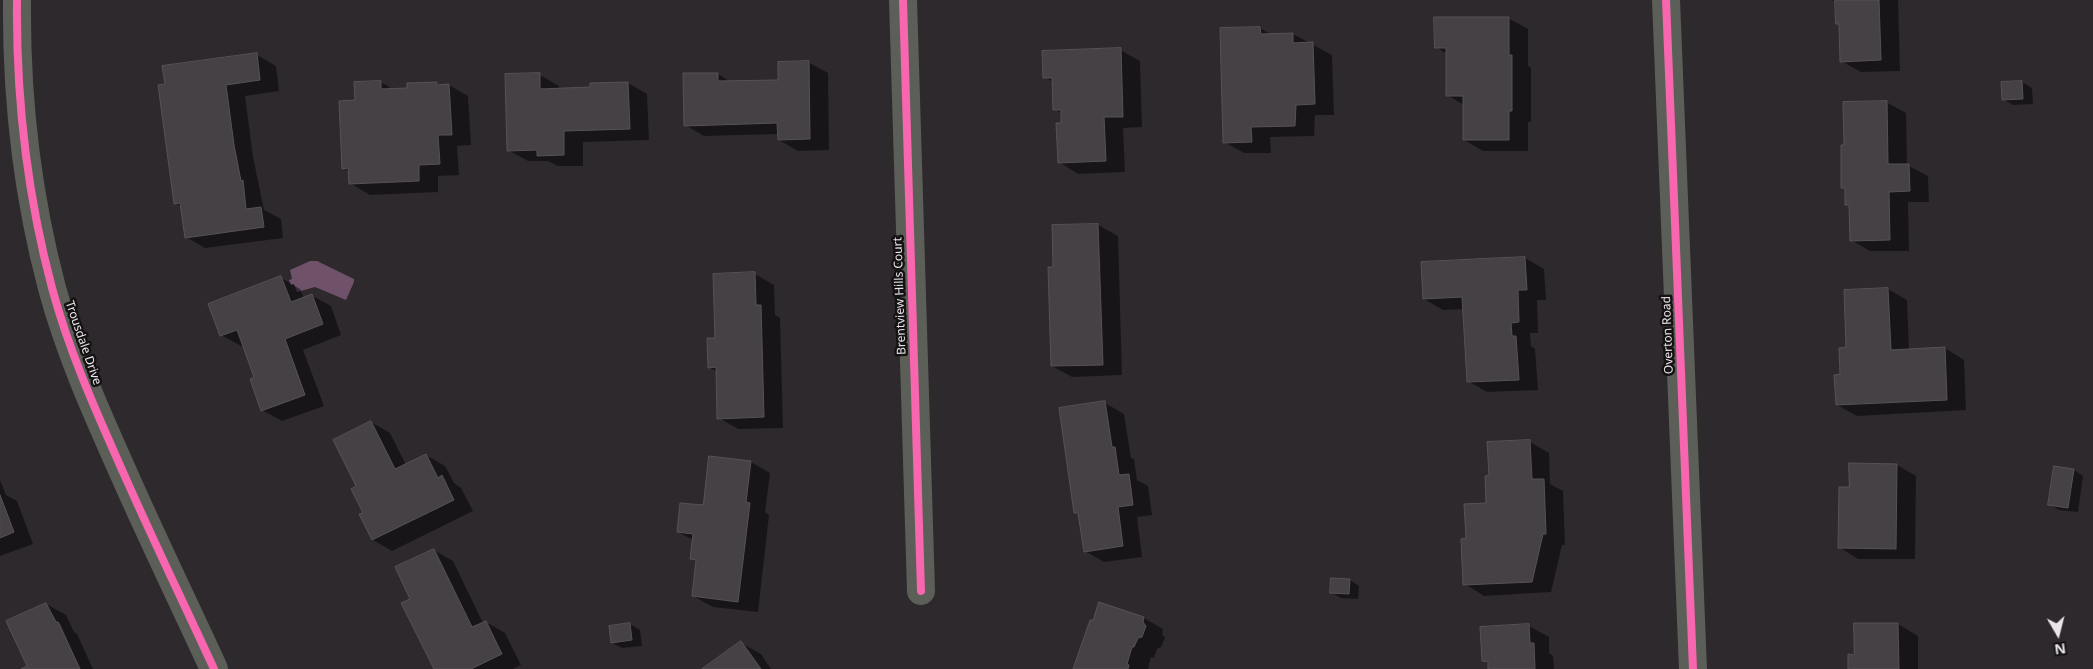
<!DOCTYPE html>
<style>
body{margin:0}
#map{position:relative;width:2093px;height:669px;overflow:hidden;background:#2e292d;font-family:"Noto Sans",sans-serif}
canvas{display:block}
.north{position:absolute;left:2033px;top:609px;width:50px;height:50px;-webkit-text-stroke:4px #151214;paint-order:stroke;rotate:172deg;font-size:14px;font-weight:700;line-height:20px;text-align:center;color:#e9e5e8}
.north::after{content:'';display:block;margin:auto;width:18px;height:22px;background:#e9e5e8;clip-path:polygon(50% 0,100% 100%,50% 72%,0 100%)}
</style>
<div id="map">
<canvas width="2093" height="669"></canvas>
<div class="north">N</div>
</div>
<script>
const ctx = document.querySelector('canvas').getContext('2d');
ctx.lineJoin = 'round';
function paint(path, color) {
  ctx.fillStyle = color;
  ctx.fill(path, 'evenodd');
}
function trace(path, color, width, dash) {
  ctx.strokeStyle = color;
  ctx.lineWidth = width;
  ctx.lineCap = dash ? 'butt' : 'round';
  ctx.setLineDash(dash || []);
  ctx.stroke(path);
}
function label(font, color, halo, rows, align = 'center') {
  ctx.font = font + ' "Noto Sans",sans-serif';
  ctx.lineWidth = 5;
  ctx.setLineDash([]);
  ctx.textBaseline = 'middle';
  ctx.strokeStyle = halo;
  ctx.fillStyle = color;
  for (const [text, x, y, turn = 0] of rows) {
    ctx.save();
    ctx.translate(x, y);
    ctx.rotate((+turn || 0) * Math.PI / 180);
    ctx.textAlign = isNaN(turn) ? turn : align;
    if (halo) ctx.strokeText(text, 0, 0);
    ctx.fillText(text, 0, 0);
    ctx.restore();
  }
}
paint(new Path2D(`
 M310 261H317L354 279V282L346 300 315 287 297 292 294 284 291 285 289 280 292 279 290 270Z`), '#6f516a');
paint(new Path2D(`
 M1832 0H1898L1900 71 1861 72 1841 61 1840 25 1837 23V3Z
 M1508 18 1528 29V66L1531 68V122H1528V151H1483L1464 140V105L1447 95V54L1436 47Z
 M1260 28 1272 35 1293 34 1332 55 1334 115H1315L1314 136 1270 137 1271 153H1244L1224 142Z
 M1120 50 1140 61 1142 127 1123 128 1125 172 1078 174 1059 162 1062 114 1055 109 1053 82 1044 77Z
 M257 55 276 66 279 91 245 96 253 157 264 210 281 219 283 238 205 248 186 237 182 207 175 203 159 86Z
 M808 62 828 73 829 150 798 151 779 140V134L704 136 685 125 718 74 731 82 780 81Z
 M540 75 559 86V89L591 88 628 83 647 94 649 140 583 142V166H558L548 161H528L508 150Z
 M381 82 394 90 437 83 441 86 449 85 468 96 471 145 457 146 459 175 438 176V192L370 195 350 183V172L343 168 356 101Z
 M2022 82 2032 88 2033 104 2013 105 2003 99Z
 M1886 102 1906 113 1907 165 1928 176 1929 202H1908L1909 251H1870L1851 240V206L1846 204V189L1843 187 1846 146Z
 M1098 225 1118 236 1122 375 1072 377 1052 366 1054 268 1053 227Z
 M1525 258 1544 269 1546 300H1537L1538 333H1530L1531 346 1535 349 1538 390 1487 392 1468 381 1464 309 1443 310 1424 299Z
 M755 274 774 285 775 315 780 318 783 428 738 429 719 418 717 372 709 367 717 340Z
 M281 278 300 289 304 298 311 295 331 306 341 335 303 350 324 406 282 421 262 410 256 378 244 345 241 346 221 335Z
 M1888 289 1907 300 1909 350 1945 348 1964 360 1966 410 1857 416 1837 405 1848 349Z
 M1105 403 1124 414 1131 458 1134 459 1137 480 1148 486 1152 515 1137 517 1142 557 1104 562 1085 551 1080 515 1076 513Z
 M371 422 390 433 406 465 426 455 445 466 454 483 461 488 473 511 392 551 373 540 357 487Z
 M1530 442 1549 453 1550 484 1563 491 1565 545H1562L1551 592 1484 596 1465 584 1467 539 1487 504 1490 476Z
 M751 462 770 473 765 512 769 515 758 612 713 607 693 596 697 562 691 559 693 540 678 532Z
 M1850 464 1897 465 1916 476 1915 559H1858L1839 547 1850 488Z
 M2074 470 2083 476 2078 512 2059 510 2049 504Z
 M0 480 6 495 17 501 33 544 0 556Z
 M434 550 453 561 483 623 486 622 505 633 521 665 513 669H435L412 599Z
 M1350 580 1359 586 1358 599 1341 598 1331 592Z
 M46 604 66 615 74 632 77 634 93 669H80L60 623H57L77 669H24L29 667Z
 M1100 604 1144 618 1163 629 1162 634 1165 638 1161 647 1157 649 1154 658 1151 657 1148 669H1075Z
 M630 624 640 630 642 646 622 648 612 643Z
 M1898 624 1918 636V669H1849L1855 656V625Z
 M1529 626 1549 637V653L1553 656 1554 669H1490L1489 664 1483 661 1482 628Z
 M741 643 761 654 771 669H704Z`), '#0007');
const building = new Path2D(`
 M1835 0H1879L1881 60 1840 62 1839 24H1836Z
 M1434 17H1509V55H1512V111H1509V140H1463V96H1446V48H1435Z
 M1260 27 1261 34 1293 33V43L1313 42 1315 104 1296 105 1295 126 1251 127 1252 142 1223 143 1220 28Z
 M1121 48 1123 117H1104L1106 161 1058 163 1056 123H1061V110H1053L1052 78H1043L1042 51Z
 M257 53 260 80 226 85 234 145 241 181 243 180 246 209 261 207 264 227 185 238 180 203 174 204 158 85 165 84 162 66Z
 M809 61 810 139 778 140 777 123 684 126 683 73H718V81L778 80V62Z
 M540 73V89L590 87V83L628 82 630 129 564 131V155L537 156V150L507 151 505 74Z
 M381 81V89L407 88V83L437 82V85L449 84 452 135H438L440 164 419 165V181L349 184 348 168 342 169 339 101 355 100 354 82Z
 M2022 81 2023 99 2002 100 2001 82Z
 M1887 101 1888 164H1909L1910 191 1889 192 1890 240 1850 241 1849 205H1845V188H1841V145H1844L1843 102Z
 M1098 224 1103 365 1051 366 1048 267H1053L1052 225Z
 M1525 257 1527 290H1518L1519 322 1511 323 1512 336H1516L1519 380 1467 382 1462 297 1423 299 1421 262Z
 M755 272 756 305H761L764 417 717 419 716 367 708 368 707 338H715L713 274Z
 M281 276 291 302 312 294 323 324 285 339 305 395 261 411 250 379 254 377 237 330 220 336 208 304Z
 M1888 288 1891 350 1945 347 1947 400 1836 405 1834 375 1840 374 1839 348 1846 347 1844 290Z
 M1105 401 1112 447H1115L1119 475 1129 474 1133 505 1118 507 1123 546 1084 552 1078 513H1074L1059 408Z
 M371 421 395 469 426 454 438 478 442 475 454 500 372 540 359 514 363 513 351 489 356 486 333 440Z
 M1530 440 1532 479H1544L1546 534H1543L1532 582 1463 585 1461 539 1466 538 1464 504 1486 503 1485 476 1489 475 1487 442Z
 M709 456 751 461 746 502 750 503 738 602 692 596 696 560 690 559 693 534 677 532 680 503 703 505Z
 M1849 463 1897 464 1896 549 1838 548 1839 487H1849Z
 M2054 466 2074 469 2068 508 2048 505Z
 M0 495 14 532 0 538Z
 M434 549 472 627 486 621 502 654 471 669H434L401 603 410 599 395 567Z
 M1331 578 1350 579 1349 594 1330 593Z
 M1099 602 1144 617 1143 622 1146 626 1142 637 1138 638 1134 647H1132L1127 664 1129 665 1128 669H1073L1090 620H1093Z
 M46 603 56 622H58L80 669H21L27 666 6 621Z
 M630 623 632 640 611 643 609 626Z
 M1854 623H1898L1899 669H1848V654L1854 655Z
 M1529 624 1530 643H1534L1535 669H1488V662L1482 661 1480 627Z
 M741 641 761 669H702Z`);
paint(building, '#454144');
trace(building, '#565255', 1);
trace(new Path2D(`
 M17 0C16 97 27 194 52 288 70 355 99 418 127 481 155 544 185 606 214 669
 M903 0 921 591
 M1666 0 1693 669`), '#5c5f57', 28);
trace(new Path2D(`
 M17 0C16 97 27 194 52 288 70 355 99 418 127 481 155 544 185 606 214 669
 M903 0 921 591
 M1666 0 1693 669`), '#f766af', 8);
label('12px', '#e9e5e8', '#151214', [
 ["Brentview Hills Court",900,296,-92],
 ["Overton Road",1668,335,-92],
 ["Trousdale Drive",83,343,71]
]);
</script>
